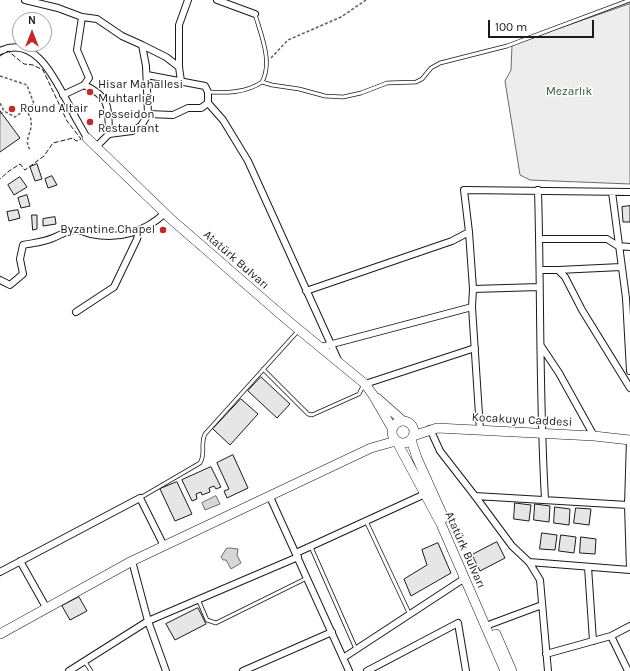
<!DOCTYPE html>
<meta charset="utf-8">
<style>
body{margin:0}
#map{position:relative;width:630px;height:671px;overflow:hidden;background:#fff;font-family:Karla,sans-serif}
canvas{display:block}
.north{position:absolute;left:12px;top:12px;width:40px;height:40px;box-sizing:border-box;background:#fff;border:1px solid #a3a3a3;border-radius:50%;rotate:0deg;font-size:11px;font-weight:700;line-height:16px;text-align:center;color:#1a1a1a}
.north::after{content:'';display:block;margin:auto;width:14px;height:18px;background:#c62828;clip-path:polygon(50% 0,100% 100%,50% 72%,0 100%)}
.scale{position:absolute;left:488px;top:20px;width:106px;height:18px;box-sizing:border-box;border:2px solid #1a1a1a;border-top:0;padding-left:5px;font-size:12px;line-height:14px;white-space:nowrap;color:#1a1a1a;-webkit-text-stroke:3px #fff;paint-order:stroke}
</style>
<div id="map">
<canvas width="630" height="671"></canvas>
<div class="north">N</div>
<div class="scale">100 m</div>
</div>
<script>
const ctx = document.querySelector('canvas').getContext('2d');
ctx.lineJoin = 'round';
function paint(path, color) {
  ctx.fillStyle = color;
  ctx.fill(path, 'evenodd');
}
function trace(path, color, width, dash) {
  ctx.strokeStyle = color;
  ctx.lineWidth = width;
  ctx.lineCap = dash ? 'butt' : 'round';
  ctx.setLineDash(dash || []);
  ctx.stroke(path);
}
function label(font, color, halo, rows, align = 'center') {
  ctx.font = font + ' Karla,sans-serif';
  ctx.lineWidth = 3;
  ctx.setLineDash([]);
  ctx.textBaseline = 'middle';
  ctx.strokeStyle = halo;
  ctx.fillStyle = color;
  for (const [text, x, y, turn = 0] of rows) {
    ctx.save();
    ctx.translate(x, y);
    ctx.rotate((+turn || 0) * Math.PI / 180);
    ctx.textAlign = isNaN(turn) ? turn : align;
    if (halo) ctx.strokeText(text, 0, 0);
    ctx.fillText(text, 0, 0);
    ctx.restore();
  }
}
const built = new Path2D(`
 M630 4V184L530 180 520 175 505 81 511 70 512 45Z`);
paint(built, '#ededed');
trace(built, '#6a6a6a', 1);
const water = new Path2D(`
 M216 496 220 504 205 510 202 503Z
 M230 548 238 549 237 555 241 563 231 569 226 560H223L221 557 226 549Z`);
paint(water, '#d7d7d7');
trace(water, '#6a6a6a', 1);
const building = new Path2D(`
 M0 111 20 138 0 152Z
 M37 164 42 179 35 181 30 167Z
 M52 176 57 185 48 188 45 179Z
 M20 177 27 187 14 195 8 185Z
 M27 195 30 206 21 208 18 198Z
 M630 206V222H623L622 207Z
 M18 210 20 218 9 221 7 212Z
 M32 215H37V229L33 230Z
 M55 217 56 224 43 226V219Z
 M261 377 290 404 277 418 248 391Z
 M241 399 258 414 230 445 213 429Z
 M233 455 248 488 227 498 224 491 229 489 217 463Z
 M211 467 221 487 216 489 214 486 209 488 210 492 202 495 201 492 196 494 197 499 192 501 182 480Z
 M177 482 192 514 175 521 160 489Z
 M515 503 531 505 529 521 514 519Z
 M535 504 550 506 549 522 534 520Z
 M555 507 570 509 569 525 554 523Z
 M576 508 591 509 589 525 574 523Z
 M542 533 557 535 555 550 540 549Z
 M561 535 576 537 574 553 559 551Z
 M581 537 596 539 595 554 580 553Z
 M497 542 505 558 480 571 472 555Z
 M438 543 451 573 411 596 404 579 427 565 422 550Z
 M79 597 87 611 70 620 62 606Z
 M198 608 206 624 175 640 166 624Z`);
paint(building, '#e6e6e6');
trace(building, '#1a1a1a', 1);
const lane = new Path2D(`
 M262 82 272 85 299 89 325 96 343 97 361 93 387 83 416 82 422 79 431 68 440 63 507 46 630 0
 M208 92C226 93 246 93 262 82 273 62 261 35 255 14
 M263 369 308 414 312 415 359 394 363 386
 M140 498 200 463C206 454 200 444 205 434L298 331
 M366 521 410 615
 M311 547 356 649
 M198 599 207 620 216 623 307 578
 M85 662 91 671`);
const street = new Path2D(`
 M25 0 58 8 82 17 77 50 89 78 84 85 63 95
 M217 0 255 14
 M82 17 97 19 122 36 142 45 146 66 148 114 141 126 132 131 109 134 97 146
 M142 45 166 57 179 67
 M0 51C36 34 55 80 69 105 74 116 81 127 87 138
 M147 75 205 86 208 92V103L223 120 248 161 338 360
 M181 81 179 67V25L188 0
 M84 85C111 97 108 108 109 134
 M148 114 173 115 188 108H201L208 103
 M538 190C541 293 539 396 545 499
 M612 192 626 298 630 371
 M539 239H607L618 246 630 247
 M540 270H558L565 277 582 310 630 388
 M558 270 621 267
 M0 280 10 285 23 274 20 259 23 245C33 243 44 242 53 238 61 235 67 230 76 230 81 230 86 233 91 234 119 240 145 232 165 213
 M473 289 539 287
 M306 291 452 241 469 232
 M76 312 114 287 137 239 139 231
 M541 346 559 373 594 436
 M321 347 472 307
 M365 384 475 348
 M430 429 440 451 475 496 512 546 529 562 540 580 548 671
 M480 430 472 307 473 289 469 232 464 190 630 192
 M475 496 628 505
 M270 497 349 671
 M296 553 425 494
 M20 561 47 609
 M132 561 148 621 166 671
 M529 562 630 570
 M588 567 593 641
 M630 570 628 505 630 439
 M0 572 140 498 164 546
 M491 624 542 605
 M611 636 628 671
 M546 654 611 636 630 626
 M343 658 465 578
 M69 671 148 621 298 557
 M243 671 332 632
 M367 671 458 623 466 671`);
const secondary = new Path2D(`
 M87 138 172 220 286 319 365 384 373 395 392 428
 M377 398 403 421
 M392 432a11 11 0 1 1 22 0a11 11 0 1 1-22 0Z
 M413 436 437 428 594 436 630 440
 M411 440 417 458 444 518
 M397 442 441 524 505 671
 M0 634 132 561 371 448 396 441
 M496 634 512 671`);
trace(lane, '#1a1a1a', 4.5);
trace(street, '#1a1a1a', 8);
trace(secondary, '#1a1a1a', 10);
trace(new Path2D(`
 M271 58 288 40 341 17 366 0
 M0 76 27 85 34 104 15 117 4 111 0 103
 M25 109C28 113 31 117 31 121 33 133 22 140 31 151
 M0 114 4 111`), '#5f5f5f', 1.5, [3, 2]);
trace(lane, '#fff', 3);
trace(street, '#fff', 6);
trace(secondary, '#fff', 9);
trace(new Path2D(`
 M0 56 8 51 24 64 33 65 43 70 67 121 81 139 76 141 73 138 53 143 44 156 25 170 20 164 9 171 0 179`), '#1a1a1a', 1, [5, 2]);
for (const [x, y, r, color] of [
 [90,92,4,"#c62828"],
 [12,109,4,"#c62828"],
 [90,122,4,"#c62828"],
 [163,230,4,"#c62828"]
]) {
  const dot = new Path2D();
  dot.arc(x, y, r, 0, 2 * Math.PI);
  ctx.fillStyle = color;
  ctx.fill(dot);
  trace(dot, '#fff', 1.5);
}
label('12px', '#1a1a1a', '#fff', [
 ["Hisar Mahallesi",98,85],
 ["Muhtarlığı",98,99],
 ["Round Altair",20,109],
 ["Posseidon",98,115],
 ["Restaurant",98,129],
 ["Byzantine Chapel",155,230,"right"]
], 'left');
label('12px', '#2b5a34', '#fff', [
 ["Mezarlık",569,92]
]);
label('12px', '#1a1a1a', '#fff', [
 ["Atatürk Bulvarı",236,260,41],
 ["Kocakuyu Caddesi",522,420,3],
 ["Atatürk Bulvarı",465,550,66]
]);
</script>
